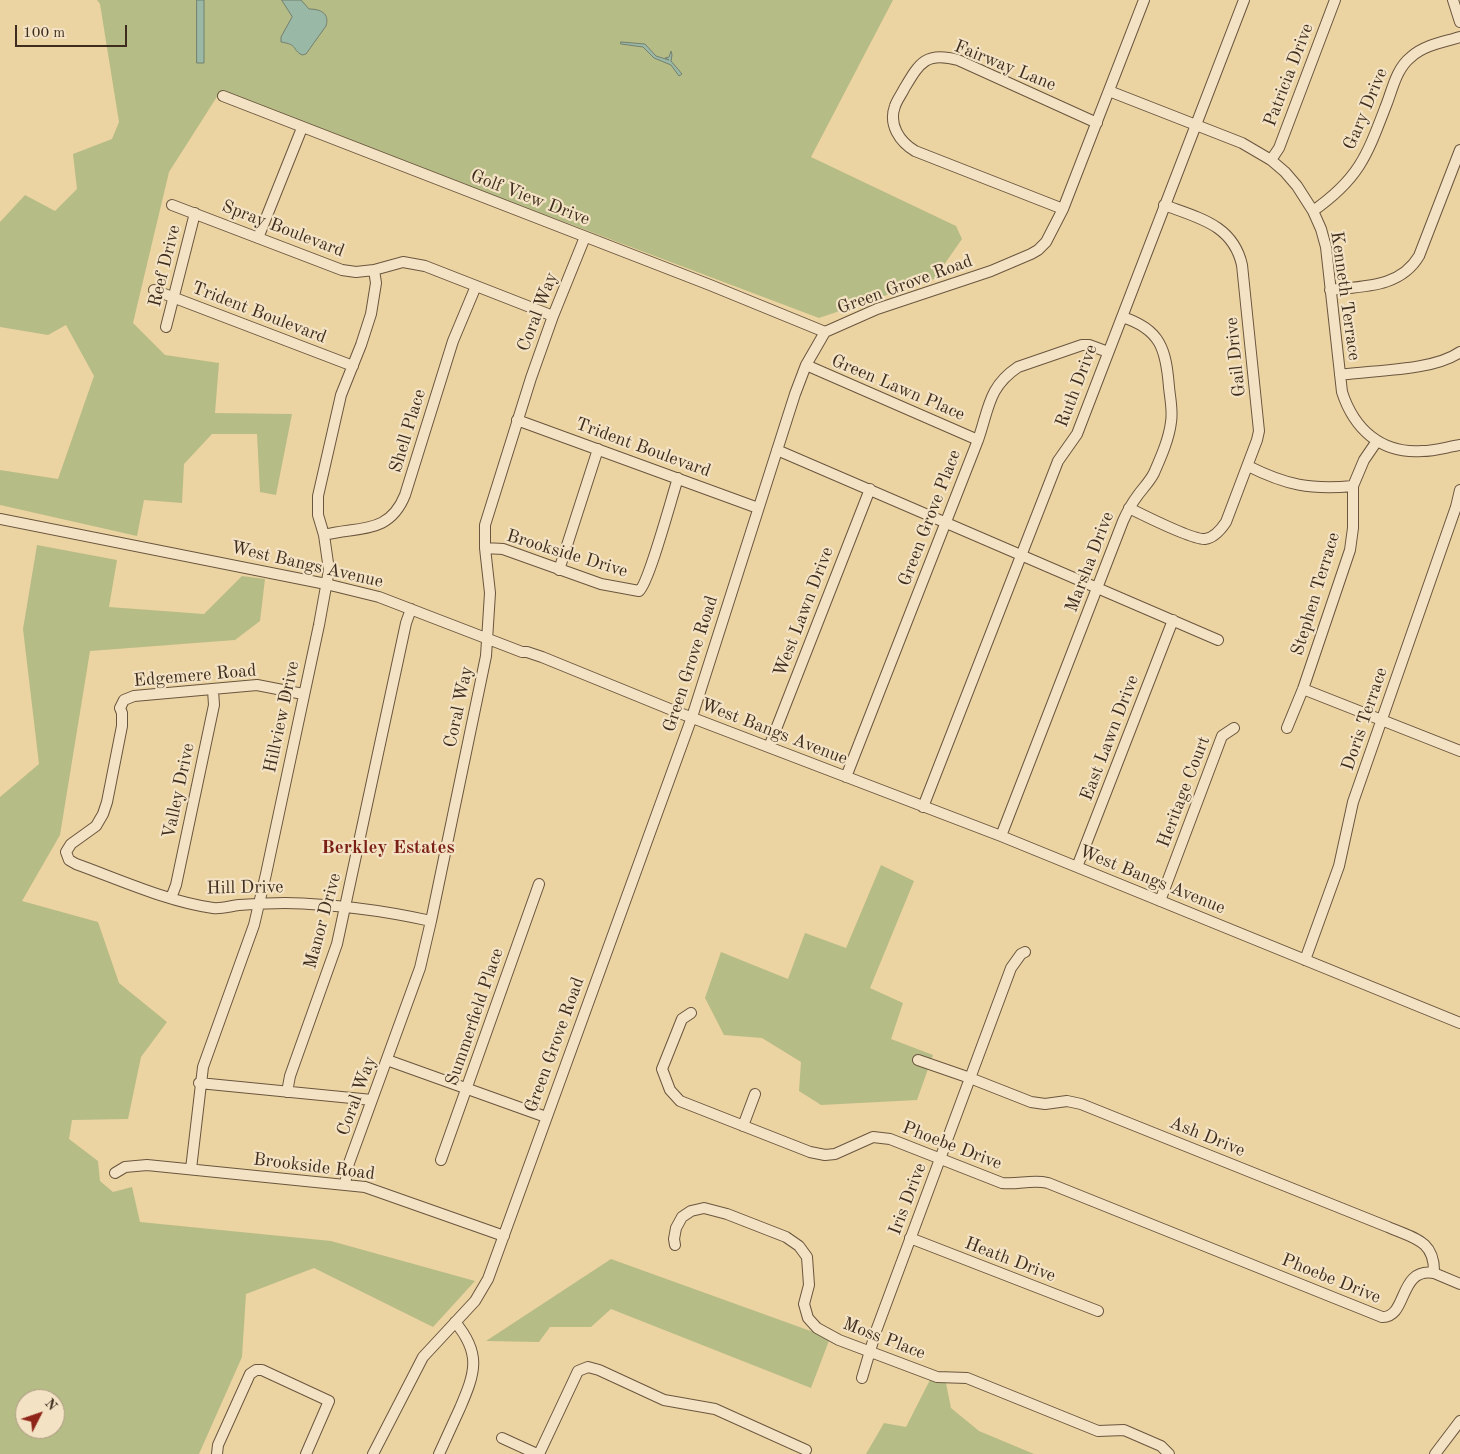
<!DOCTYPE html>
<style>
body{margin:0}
#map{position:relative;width:1460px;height:1454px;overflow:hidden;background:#ecd3a2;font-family:"Old Standard TT",serif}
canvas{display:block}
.north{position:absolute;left:15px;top:1389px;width:50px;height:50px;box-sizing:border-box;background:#f3e2c3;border:1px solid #ab9a81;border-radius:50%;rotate:49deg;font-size:14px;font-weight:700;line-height:20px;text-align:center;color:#3e2d1e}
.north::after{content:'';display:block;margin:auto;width:18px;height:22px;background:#8f2418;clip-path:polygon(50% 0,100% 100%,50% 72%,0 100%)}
.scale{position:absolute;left:15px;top:25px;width:112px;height:22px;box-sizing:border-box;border:2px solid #3e2d1e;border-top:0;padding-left:6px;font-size:15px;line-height:18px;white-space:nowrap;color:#3e2d1e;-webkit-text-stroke:4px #f3e2c3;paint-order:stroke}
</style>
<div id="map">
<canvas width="1460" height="1454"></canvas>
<div class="north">N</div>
<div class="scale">100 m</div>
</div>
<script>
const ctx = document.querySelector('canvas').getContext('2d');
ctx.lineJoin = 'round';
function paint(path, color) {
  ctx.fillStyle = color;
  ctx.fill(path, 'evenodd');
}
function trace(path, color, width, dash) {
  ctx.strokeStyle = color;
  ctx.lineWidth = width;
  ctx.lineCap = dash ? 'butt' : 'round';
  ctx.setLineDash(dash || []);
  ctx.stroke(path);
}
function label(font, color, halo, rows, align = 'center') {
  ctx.font = font + ' "Old Standard TT",serif';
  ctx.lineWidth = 4.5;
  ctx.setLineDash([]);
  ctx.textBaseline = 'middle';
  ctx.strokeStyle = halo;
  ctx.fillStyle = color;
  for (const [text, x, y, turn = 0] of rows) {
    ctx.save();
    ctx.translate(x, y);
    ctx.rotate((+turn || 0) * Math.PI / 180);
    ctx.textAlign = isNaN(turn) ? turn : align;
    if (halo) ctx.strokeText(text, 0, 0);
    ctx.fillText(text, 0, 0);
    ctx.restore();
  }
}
paint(new Path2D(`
 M97 0H893L811 157 956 226 962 239 934 279 819 318 220 92 169 172 133 323 165 355 219 363 215 413 292 414 276 495 260 492 257 434H212L184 464 182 503 144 500 137 536 0 505V470L58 479 94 376 66 325 48 335 0 327V222L25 195 55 211 77 189 73 154 112 139 119 122 100 4Z
 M37 545 117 560 109 607 204 614 242 576 265 579 260 621 235 640 90 651 60 835 22 901 98 922 119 983 167 1022 141 1057 128 1119 72 1120 69 1139 98 1161 100 1181 113 1192 132 1187 140 1222 331 1241 475 1281 433 1327 314 1268 246 1294 242 1357 199 1454H0V797L39 764 23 629ZM25 1399H55V1429H25Z
 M881 865 914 881 870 988 903 1003 891 1039 933 1055 917 1100 821 1105 799 1091 801 1062 762 1038 724 1035 705 998 721 952 788 979 805 933 846 948Z
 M611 1259 830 1338 811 1388 611 1309 591 1327H550L539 1342 486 1341Z
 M932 1376 945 1378 951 1408 979 1431 1034 1454H866L884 1423 906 1427Z`), '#b6bc86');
const water = new Path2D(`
 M197 0H204V63H197Z
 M282 0H301L309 9C320 9 330 13 326 26L306 54 302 55C291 49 299 45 281 42V37L292 17Z
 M621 42 645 44 656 56 669 60 665 58 669 57 671 51 672 55 671 61 682 74 679 76 671 65 654 58 643 47 621 44Z`);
paint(water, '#99b8a6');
trace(water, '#758070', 1);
const minor = new Path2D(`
 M1453 0 1460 22
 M1109 91 1242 143 1271 160 1285 172 1297 186 1313 211 1321 229 1326 247 1342 392C1354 429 1381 454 1422 451 1435 451 1447 447 1460 445
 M223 96 710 285 825 332
 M1271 160 1279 148 1335 0
 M172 205 342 270 356 272 374 270 403 262 425 266 553 316
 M1063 209 915 151C900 142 888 125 895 106 897 100 901 95 904 89 919 64 925 51 958 60L1097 123
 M1313 211C1360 178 1367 155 1387 103 1393 87 1397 68 1411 57 1424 45 1444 42 1460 37
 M258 238 302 128
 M154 290 353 366
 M1330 290C1363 286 1400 288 1419 256L1460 150
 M166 327 195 213
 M806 365 978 440
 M1340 375C1374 370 1433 371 1460 352
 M517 420 758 508
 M777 450 1218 640
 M1248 466C1286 485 1310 490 1353 486
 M1129 508C1143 515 1193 540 1205 539 1214 538 1222 528 1226 522L1257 440 1259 431 1242 265C1233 225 1199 218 1164 205
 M0 519 326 584 379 597 522 652H527L542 657 677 712 1001 836 1460 1023
 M324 535C359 526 389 535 405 495L453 341 476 286
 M485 548 503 549 601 584 639 591C649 583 672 496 678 478
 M559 570 598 449
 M1303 689 1460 751
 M303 694 257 685 134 696 124 700 120 708 122 713V726L107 802 103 814 96 826 71 844 66 852 69 860 76 864C118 879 168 902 213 908 222 909 230 906 239 905 254 904 270 903 285 903 336 904 381 910 431 921
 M1287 728 1303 689 1350 550 1353 528V486L1364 460 1377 441
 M769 747 870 489
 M846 777 978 440C989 409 988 387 1018 367L1082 345H1089L1108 352
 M923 807 1058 461 1077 434 1244 0
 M1001 836 1123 521C1127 512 1132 503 1138 495 1144 487 1150 481 1154 473 1161 457 1169 439 1171 422 1173 411 1170 398 1169 387 1166 350 1161 329 1122 317
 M1077 867 1173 620
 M171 898 176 885 214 705 213 690
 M1160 901 1222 736 1234 728
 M1305 960 1339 866 1353 802 1456 507 1460 490
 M691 1013 682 1019 662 1069 670 1090 680 1101 810 1152 825 1155 835 1154 873 1137 890 1139 1002 1183C1018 1185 1032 1179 1048 1183L1382 1317C1408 1318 1398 1267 1434 1273
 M387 1060 546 1117
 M918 1060 970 1078 1031 1102 1045 1104 1067 1101 1081 1104 1388 1227C1413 1238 1435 1240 1434 1273L1460 1284
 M199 1083 372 1100
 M287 1092 290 1076 337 944 406 623 411 609
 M743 1126 755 1094
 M441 1160 539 884
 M191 1169 203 1067 254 925 266 874 319 625 329 570 324 535 318 515V496L341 395 361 345 371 314 376 283 374 270
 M115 1173 125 1167 147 1165 365 1187 504 1236
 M345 1184 349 1163 420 968 431 921 486 656 490 593 485 548V525L531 378 553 316 585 237
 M910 1238 1098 1311
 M675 1245 674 1239 676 1228 682 1217 691 1211 704 1208 727 1214 786 1237 799 1246 807 1257 809 1285 804 1304 808 1318 817 1328 839 1340 937 1377 967 1378 1098 1431 1124 1430 1161 1446 1169 1454
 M862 1378 876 1331 1011 968 1021 954 1025 952
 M502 1438 537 1454
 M217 1454 218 1445 250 1374 256 1370H262L329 1401 306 1454
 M373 1454 423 1357 475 1301 488 1279 692 717 795 394 806 365 825 332 877 309 991 271 1031 254 1038 250 1046 242 1063 209 1144 0
 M439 1454C446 1439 453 1423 460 1408 475 1373 482 1354 455 1322
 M539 1454 578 1371 588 1367 599 1370 664 1400 715 1409 806 1450
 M1435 1454 1460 1421`);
trace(minor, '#6a563f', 12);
trace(minor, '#f3e2c3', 10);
label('18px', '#3e2d1e', '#f3e2c3', [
 ["Fairway Lane",1005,66,22],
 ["Patricia Drive",1289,75,-69],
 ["Gary Drive",1366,109,-67],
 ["Golf View Drive",530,198,21],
 ["Spray Boulevard",283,229,21],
 ["Reef Drive",165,266,-76],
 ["Green Grove Road",905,285,-20],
 ["Kenneth Terrace",1345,296,82],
 ["Coral Way",538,312,-69],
 ["Trident Boulevard",259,313,21],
 ["Gail Drive",1236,357,-96],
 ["Ruth Drive",1077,386,-69],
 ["Green Lawn Place",898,388,23],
 ["Shell Place",408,431,-73],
 ["Trident Boulevard",643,448,20],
 ["Green Grove Place",930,518,-69],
 ["Brookside Drive",567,554,17],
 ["Marsha Drive",1090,562,-69],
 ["West Bangs Avenue",307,565,13],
 ["Stephen Terrace",1316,594,-73],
 ["West Lawn Drive",804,612,-69],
 ["Green Grove Road",691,664,-72],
 ["Edgemere Road",195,676,-5],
 ["Coral Way",459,707,-78],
 ["Hillview Drive",282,717,-78],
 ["Doris Terrace",1365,719,-71],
 ["West Bangs Avenue",774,732,21],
 ["East Lawn Drive",1110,738,-69],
 ["Valley Drive",179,791,-78],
 ["Heritage Court",1184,792,-69],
 ["West Bangs Avenue",1152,880,22],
 ["Hill Drive",245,888,-1],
 ["Manor Drive",323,921,-75],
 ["Summerfield Place",475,1017,-71],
 ["Green Grove Road",555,1045,-70],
 ["Coral Way",357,1096,-70],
 ["Ash Drive",1207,1137,22],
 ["Phoebe Drive",952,1146,21],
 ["Brookside Road",314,1167,7],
 ["Iris Drive",908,1199,-69],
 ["Heath Drive",1010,1260,21],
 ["Phoebe Drive",1331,1279,22],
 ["Moss Place",884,1339,21]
]);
label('bold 19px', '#7a1f14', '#f3e2c3', [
 ["Berkley Estates",388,848]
]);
</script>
